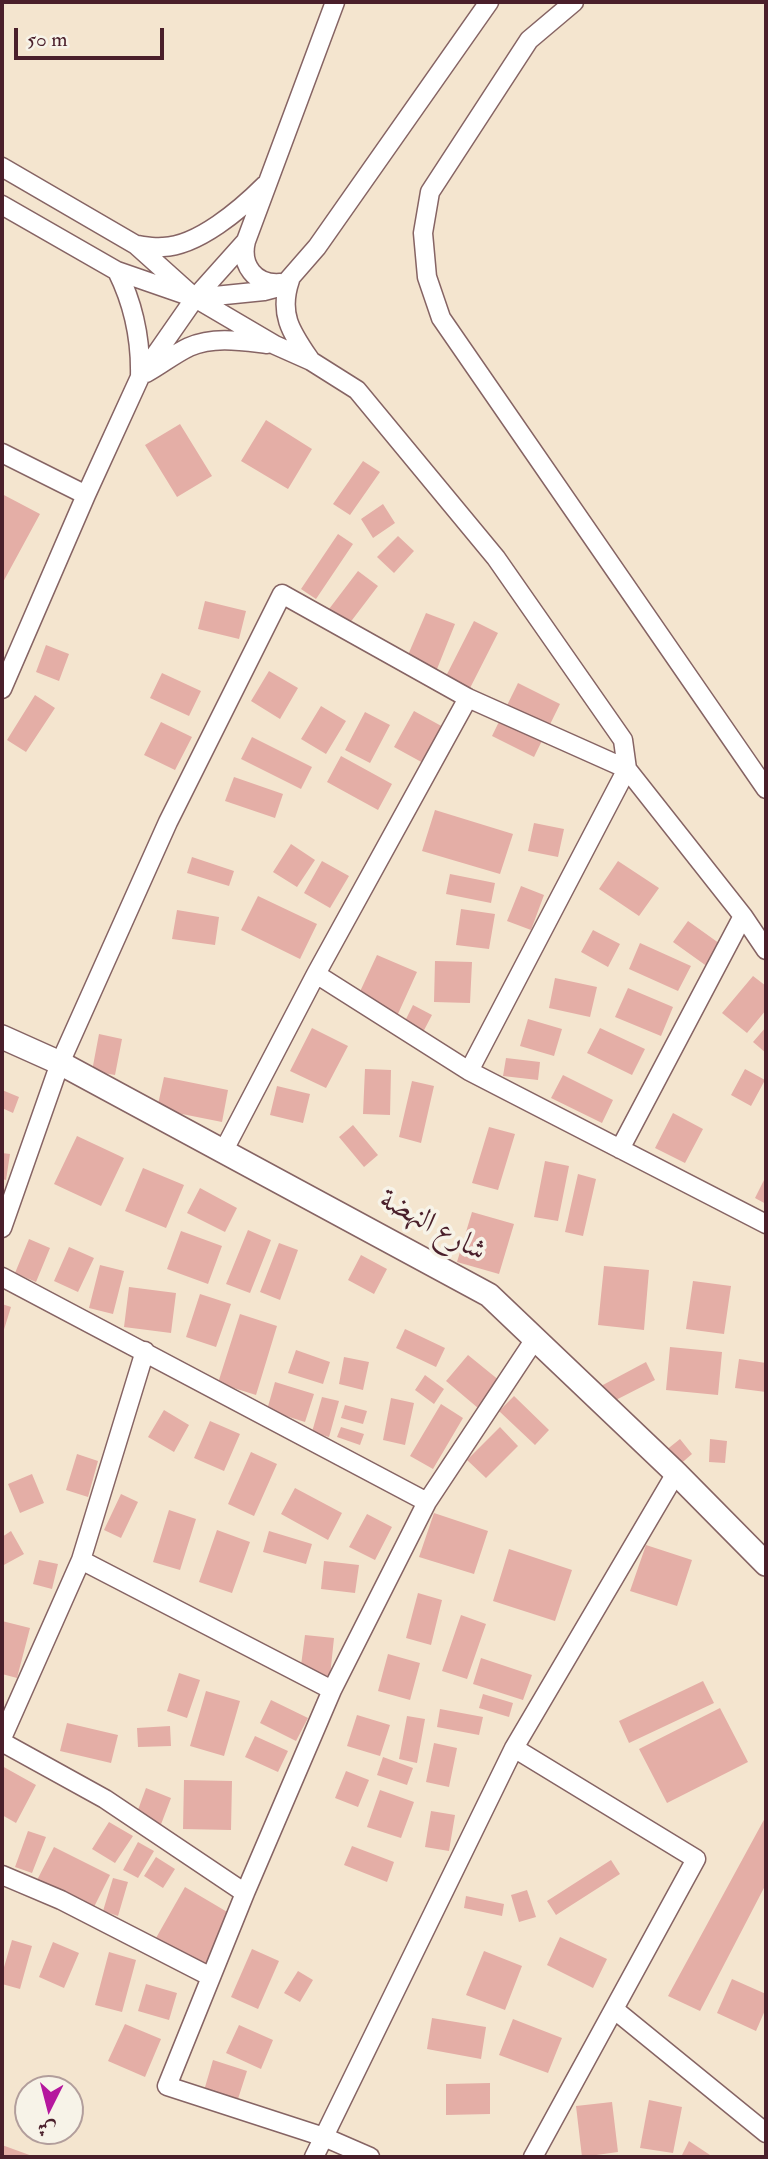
<!DOCTYPE html>
<meta charset="utf-8">
<style>
body{margin:0}
#map{position:relative;width:768px;height:2159px;overflow:hidden;background:#f4e5cf;font-family:"IM FELL Double Pica",Amiri,serif}
canvas{display:block}
.frame{position:absolute;inset:0;border:4px solid #4a1f2b;pointer-events:none}
.north{position:absolute;left:14px;top:2075px;width:70px;height:70px;box-sizing:border-box;background:#f7f3e8;border:2px solid #b29e9c;border-radius:50%;rotate:186deg;font-size:19px;font-weight:700;line-height:28px;text-align:center;color:#4a1f2b}
.north::after{content:'';display:block;margin:auto;width:24px;height:32px;background:#b5179e;clip-path:polygon(50% 0,100% 100%,50% 72%,0 100%)}
.scale{position:absolute;left:14px;top:28px;width:150px;height:32px;box-sizing:border-box;border:4px solid #4a1f2b;border-top:0;padding-left:9px;font-size:21px;line-height:24px;white-space:nowrap;color:#4a1f2b;-webkit-text-stroke:5px #f7f3e8;paint-order:stroke}
</style>
<div id="map">
<canvas width="768" height="2159"></canvas>
<div class="frame"></div>
<div class="north">ش</div>
<div class="scale">50 m</div>
</div>
<script>
const ctx = document.querySelector('canvas').getContext('2d');
ctx.lineJoin = 'round';
function paint(path, color) {
  ctx.fillStyle = color;
  ctx.fill(path, 'evenodd');
}
function trace(path, color, width, dash) {
  ctx.strokeStyle = color;
  ctx.lineWidth = width;
  ctx.lineCap = dash ? 'butt' : 'round';
  ctx.setLineDash(dash || []);
  ctx.stroke(path);
}
function label(font, color, halo, rows, align = 'center') {
  ctx.font = font + ' "IM FELL Double Pica",Amiri,serif';
  ctx.lineWidth = 7;
  ctx.setLineDash([]);
  ctx.textBaseline = 'middle';
  ctx.strokeStyle = halo;
  ctx.fillStyle = color;
  for (const [text, x, y, turn = 0] of rows) {
    ctx.save();
    ctx.translate(x, y);
    ctx.rotate((+turn || 0) * Math.PI / 180);
    ctx.textAlign = isNaN(turn) ? turn : align;
    if (halo) ctx.strokeText(text, 0, 0);
    ctx.fillText(text, 0, 0);
    ctx.restore();
  }
}
paint(new Path2D(`
 M266 420 312 449 288 489 241 461Z
 M180 424 212 476 177 497 145 445Z
 M363 461 380 472 350 515 333 504Z
 M2 494 40 514 2 584Z
 M383 504 395 523 373 538 361 519Z
 M338 534 353 544 316 599 301 589Z
 M398 536 414 551 394 573 377 557Z
 M358 571 378 586 346 628 326 613Z
 M205 601 246 611 239 639 198 629Z
 M426 613 455 624 435 674 405 662Z
 M474 621 498 633 467 694 443 682Z
 M46 645 69 654 59 681 36 672Z
 M269 671 298 688 280 719 251 701Z
 M162 673 201 691 189 716 150 698Z
 M518 683 560 704 534 757 492 736Z
 M35 695 55 708 26 752 7 740Z
 M321 706 346 721 326 754 301 739Z
 M414 711 445 728 425 764 394 747Z
 M365 712 390 725 370 763 345 750Z
 M161 722 192 737 175 770 144 755Z
 M252 737 312 767 301 789 241 759Z
 M341 756 392 784 378 810 327 782Z
 M234 777 283 794 275 818 225 801Z
 M435 810 513 834 500 874 422 851Z
 M534 823 564 829 558 857 528 851Z
 M291 844 315 860 297 887 273 872Z
 M192 857 234 871 229 886 187 873Z
 M322 861 349 876 330 908 304 893Z
 M618 861 659 888 639 916 599 889Z
 M450 874 495 883 491 903 446 894Z
 M521 886 544 895 531 930 507 921Z
 M258 896 317 924 300 959 241 930Z
 M461 909 495 914 489 949 456 945Z
 M177 910 219 917 215 945 172 939Z
 M688 921 723 946 708 967 673 942Z
 M593 930 620 944 608 967 581 952Z
 M640 943 691 966 678 991 629 969Z
 M377 955 417 972 397 1016 357 998Z
 M435 961 472 962 470 1003 434 1002Z
 M753 976 766 986V1010L747 1033 722 1013Z
 M555 978 597 987 590 1017 549 1008Z
 M628 988 673 1007 661 1036 615 1017Z
 M413 1005 432 1015 422 1034 404 1023Z
 M528 1019 562 1029 554 1056 520 1046Z
 M766 1027V1053L753 1042Z
 M312 1028 348 1046 326 1088 290 1071Z
 M600 1028 645 1049 632 1075 587 1053Z
 M99 1034 122 1039 115 1075 92 1071Z
 M506 1058 540 1062 538 1080 503 1076Z
 M365 1069 391 1070 390 1115 363 1114Z
 M745 1069 765 1080 751 1106 731 1095Z
 M563 1075 613 1100 602 1123 551 1098Z
 M164 1077 228 1090 222 1122 157 1109Z
 M412 1081 434 1086 421 1143 399 1137Z
 M277 1086 310 1094 303 1123 270 1115Z
 M2 1090 19 1097 13 1113 2 1108Z
 M673 1113 703 1129 685 1163 655 1148Z
 M353 1125 378 1155 364 1167 339 1137Z
 M489 1127 515 1134 498 1190 472 1183Z
 M77 1136 124 1158 101 1206 54 1184Z
 M2 1153 10 1154 6 1180 2 1179Z
 M545 1161 569 1166 558 1221 534 1217Z
 M143 1168 184 1185 166 1228 125 1211Z
 M578 1174 596 1179 583 1236 565 1232Z
 M766 1176V1204L755 1198Z
 M200 1188 237 1208 225 1232 187 1213Z
 M472 1212 514 1224 499 1274 457 1262Z
 M248 1230 271 1240 250 1293 226 1284Z
 M181 1231 222 1246 208 1284 167 1269Z
 M29 1239 50 1248 36 1282 15 1273Z
 M279 1243 298 1250 280 1300 260 1292Z
 M69 1247 94 1258 78 1292 54 1281Z
 M361 1255 387 1269 374 1294 348 1280Z
 M100 1265 124 1271 113 1314 89 1308Z
 M604 1266 649 1270 644 1330 598 1325Z
 M693 1281 731 1286 724 1334 686 1329Z
 M129 1287 176 1293 171 1333 124 1327Z
 M200 1294 231 1304 216 1347 186 1337Z
 M2 1304 11 1307 2 1336Z
 M240 1314 277 1326 256 1395 218 1383Z
 M405 1329 445 1348 436 1367 396 1348Z
 M670 1347 722 1352 718 1395 666 1390Z
 M296 1350 330 1362 323 1384 288 1373Z
 M468 1355 500 1381 478 1408 446 1381Z
 M344 1357 369 1362 363 1390 339 1384Z
 M739 1359 766 1363V1392L735 1388Z
 M646 1362 655 1380 610 1403 601 1386Z
 M425 1375 444 1389 434 1404 415 1390Z
 M275 1382 314 1394 305 1422 267 1410Z
 M514 1396 549 1430 535 1445 499 1411Z
 M322 1397 339 1401 329 1437 312 1432Z
 M391 1398 414 1403 405 1445 383 1440Z
 M441 1404 463 1418 433 1469 410 1456Z
 M345 1405 367 1411 363 1424 341 1418Z
 M164 1410 189 1425 174 1452 148 1437Z
 M210 1421 240 1434 224 1471 194 1458Z
 M341 1427 364 1434 360 1445 337 1437Z
 M500 1427 518 1446 486 1478 467 1460Z
 M680 1439 692 1454 678 1466 665 1451Z
 M710 1439 727 1441 725 1463 709 1462Z
 M251 1452 277 1464 254 1516 228 1504Z
 M77 1454 98 1461 88 1497 66 1490Z
 M32 1474 44 1503 20 1513 8 1484Z
 M295 1488 342 1513 328 1540 281 1514Z
 M121 1494 138 1502 121 1538 104 1530Z
 M169 1510 196 1519 180 1570 153 1562Z
 M434 1513 488 1531 474 1574 419 1557Z
 M367 1514 392 1527 375 1560 349 1547Z
 M217 1530 250 1542 232 1593 199 1582Z
 M11 1531 24 1554 2 1566V1537Z
 M269 1531 312 1544 306 1564 263 1552Z
 M646 1545 692 1560 677 1606 630 1591Z
 M509 1549 572 1570 555 1621 493 1601Z
 M39 1560 58 1564 52 1589 33 1584Z
 M324 1561 359 1565 355 1593 321 1589Z
 M418 1593 442 1600 431 1645 406 1638Z
 M461 1615 486 1624 467 1679 442 1671Z
 M2 1621 30 1628 17 1678 2 1674Z
 M305 1635 334 1638 330 1676 300 1673Z
 M388 1654 420 1663 410 1700 378 1691Z
 M481 1658 532 1675 523 1700 473 1684Z
 M179 1673 200 1680 187 1718 167 1711Z
 M703 1681 714 1703 629 1743 619 1721Z
 M206 1691 240 1701 224 1756 190 1746Z
 M483 1694 513 1703 509 1717 479 1708Z
 M271 1700 308 1718 296 1741 260 1723Z
 M720 1708 748 1762 667 1803 639 1749Z
 M440 1709 483 1717 479 1735 437 1727Z
 M357 1715 390 1725 380 1756 347 1746Z
 M407 1716 425 1719 417 1763 399 1759Z
 M67 1723 118 1735 111 1763 60 1751Z
 M170 1726 171 1746 138 1747 137 1728Z
 M255 1736 288 1751 278 1772 245 1757Z
 M434 1743 457 1748 449 1787 426 1782Z
 M383 1757 413 1768 407 1785 377 1775Z
 M2 1766 36 1785 16 1823 2 1815Z
 M346 1771 369 1780 358 1807 335 1798Z
 M184 1780 232 1781 231 1830 183 1829Z
 M146 1788 171 1798 160 1827 135 1818Z
 M380 1790 414 1802 401 1838 367 1827Z
 M431 1811 455 1815 449 1851 425 1847Z
 M766 1816V1884L700 2011 668 1996Z
 M109 1822 133 1836 115 1863 92 1849Z
 M28 1831 46 1837 32 1873 15 1867Z
 M138 1842 154 1851 138 1878 123 1870Z
 M352 1846 394 1862 387 1882 344 1865Z
 M54 1847 110 1875 92 1911 35 1884Z
 M156 1857 175 1869 163 1888 144 1876Z
 M611 1860 620 1874 556 1915 547 1901Z
 M113 1878 128 1882 118 1916 103 1911Z
 M185 1887 234 1916 205 1966 156 1938Z
 M527 1890 536 1917 519 1922 511 1895Z
 M466 1896 504 1904 502 1916 464 1908Z
 M560 1937 607 1959 593 1988 547 1965Z
 M12 1940 32 1946 20 1989 2 1984V1974Z
 M53 1942 79 1953 64 1988 39 1977Z
 M252 1949 279 1961 258 2009 231 1997Z
 M484 1951 522 1966 505 2010 466 1995Z
 M109 1952 136 1960 122 2012 95 2005Z
 M298 1971 313 1980 300 2002 284 1993Z
 M732 1979 766 1994V2008L756 2031 717 2013Z
 M146 1984 177 1993 169 2020 138 2011Z
 M432 2018 486 2027 481 2059 427 2049Z
 M513 2019 562 2038 548 2073 499 2055Z
 M125 2024 161 2039 145 2077 108 2061Z
 M239 2025 273 2040 261 2069 226 2053Z
 M213 2060 247 2071 236 2105 203 2094Z
 M490 2083V2114L446 2115V2084Z
 M649 2100 682 2107 673 2153 640 2148Z
 M612 2102 618 2152 582 2157 576 2106Z
 M689 2141 713 2157H681Z
 M2 2145 35 2157H2Z`), '#e4aea6');
const minor = new Path2D(`
 M574 2 529 40 430 192 423 233 427 277 441 318 766 789
 M2 167 136 245 195 298 275 345 311 361 357 390 496 558 623 740 627 769 469 1071
 M2 205 117 271 195 298 264 291 283 286 317 247 489 2
 M246 241C240 265 255 285 280 283
 M136 245C145 246 154 248 163 247 198 246 241 209 265 185
 M117 271C134 305 141 339 140 377
 M290 280C278 315 292 333 311 361
 M146 373C161 365 174 354 189 347 214 336 242 341 267 344
 M2 453 86 495
 M2 689 86 495 140 377 195 298 246 241 335 2
 M316 974 469 1071 766 1224
 M620 1149 743 916 766 950
 M224 1150 316 974 468 698
 M2 1228 60 1063 168 822 282 594 468 698 627 769 743 916
 M2 1277 427 1502
 M81 1560 332 1690
 M2 1738 81 1560 145 1351
 M2 1742 105 1799 245 1893
 M514 1748 696 1859 533 2157
 M2 1875 61 1900 211 1977
 M615 2010 766 2133
 M314 2157 514 1748 676 1473
 M370 2157 324 2137 167 2086 245 1893 332 1690 427 1502 535 1339`);
const tertiary = new Path2D(`
 M2 1037 60 1063 489 1295 676 1473 766 1564`);
trace(minor, '#866464', 21);
trace(tertiary, '#866464', 26);
trace(minor, '#fff', 18);
trace(tertiary, '#fff', 23);
label('30px', '#4a1f2b', '#f7f3e8', [
 ["شارع النهضة",432,1227,29]
]);
</script>
